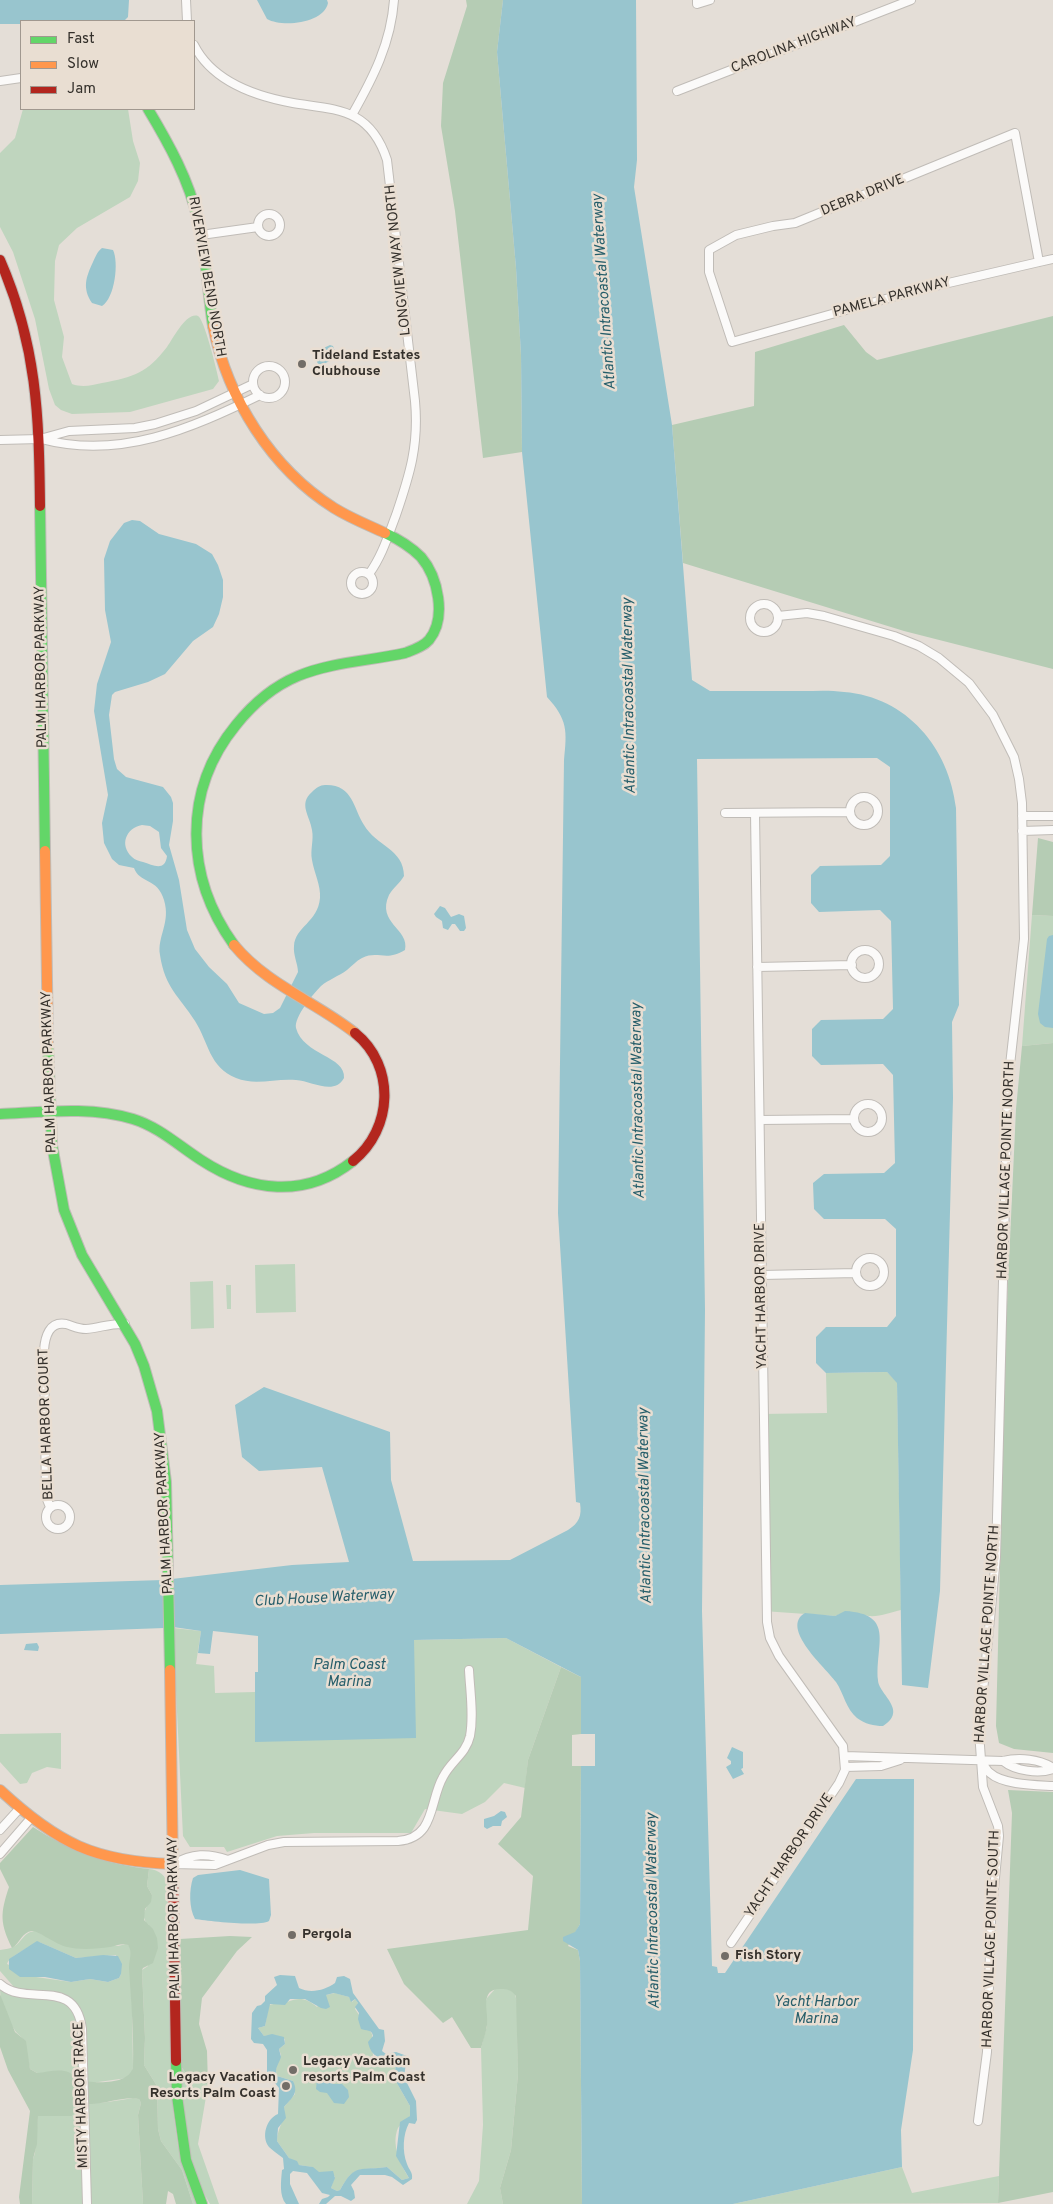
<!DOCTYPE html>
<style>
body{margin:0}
#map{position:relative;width:1053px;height:2204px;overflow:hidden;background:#e4ded7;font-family:Overpass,sans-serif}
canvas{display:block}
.legend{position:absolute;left:20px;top:20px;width:175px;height:90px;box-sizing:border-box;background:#e9ded2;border:1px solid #a1988f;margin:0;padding:6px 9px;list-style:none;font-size:15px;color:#34302b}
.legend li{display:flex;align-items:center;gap:10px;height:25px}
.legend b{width:25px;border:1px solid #a1988f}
</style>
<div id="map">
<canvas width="1053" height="2204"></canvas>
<ul class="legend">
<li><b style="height:6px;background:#63d668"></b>Fast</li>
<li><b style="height:6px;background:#ff974d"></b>Slow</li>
<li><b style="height:6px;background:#b3261e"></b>Jam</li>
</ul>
</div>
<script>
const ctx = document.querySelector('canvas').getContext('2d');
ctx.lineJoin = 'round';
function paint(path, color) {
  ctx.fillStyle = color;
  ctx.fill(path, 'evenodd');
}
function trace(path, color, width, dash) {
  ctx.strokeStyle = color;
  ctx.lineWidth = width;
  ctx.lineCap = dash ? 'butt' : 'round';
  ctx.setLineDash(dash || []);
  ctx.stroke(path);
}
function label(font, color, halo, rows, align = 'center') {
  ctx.font = font + ' Overpass,sans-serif';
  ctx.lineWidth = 5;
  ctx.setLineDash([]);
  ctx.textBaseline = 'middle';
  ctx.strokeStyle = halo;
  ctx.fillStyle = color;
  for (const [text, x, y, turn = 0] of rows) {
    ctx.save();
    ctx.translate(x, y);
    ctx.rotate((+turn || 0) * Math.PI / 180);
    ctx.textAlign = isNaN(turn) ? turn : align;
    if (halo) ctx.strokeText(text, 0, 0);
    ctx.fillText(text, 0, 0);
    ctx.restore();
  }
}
paint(new Path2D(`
 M23 109H128L133 141 140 163 138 181 130 197 77 228 59 245 55 261 54 300 64 337 62 357 72 384C83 388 92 385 102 383 134 377 147 373 167 347 173 339 186 312 198 316 204 318 217 371 219 381L213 389 130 412 72 414 61 410 55 405 49 389 35 319 13 252 0 227V153L15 138Z
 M1032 915 1053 916V1043L1022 1046Z
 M295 1264 296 1312 256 1313 255 1265Z
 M213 1281 214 1328 191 1329 190 1282Z
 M226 1285H231V1309H227Z
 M887 1372 897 1382 901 1610C892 1612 879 1617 869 1616 855 1614 849 1610 835 1616L763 1611 761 1414 827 1413 826 1373Z
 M173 1628 201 1631 196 1664 214 1666 215 1693 255 1692 256 1742 414 1640 506 1638 561 1667 528 1760 525 1788 504 1783 485 1802 462 1814 425 1809 411 1833H314L277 1836 227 1852 224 1847H190L183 1836Z
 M61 1733V1769L47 1767 32 1773 27 1783 20 1784 0 1762V1734Z
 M149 1869C159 1870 166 1875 168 1886L173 2110 178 2146 198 2204H193L182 2170 161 2141 158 2129 157 2086 144 2065 145 2038 142 1970 148 1966 149 1925 146 1923 143 1915 152 1895 147 1886Z
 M37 1931 41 1934 118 1946 126 1944 131 1947 133 2067 132 2072 127 2078 91 2083 44 2073H37L30 2069C27 2058 27 2048 22 2038 20 2035 16 2033 14 2029 7 2019 0 2001 0 1989L14 1987 0 1971V1950C4 1949 9 1949 13 1947 23 1942 23 1931 37 1931ZM39 1942 76 1958 116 1955 121 1974 119 1978 108 1982 90 1979 71 1982 36 1977 7 1964C10 1955 31 1947 39 1942Z
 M495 1989H508L515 1993 517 2004 518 2074 511 2150 500 2188 503 2204H467L479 2181 483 2125 481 2048 487 2026 485 2004 487 1998Z
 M335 1993 349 1997 352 2002 355 1999 358 2003 355 2009 372 2034 373 2056 396 2065 394 2078 410 2106V2116C407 2120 401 2123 398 2128 391 2144 400 2164 409 2178L402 2180 387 2167C361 2171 355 2163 340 2190L337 2191 331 2188 335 2176 317 2172 312 2167 299 2165 289 2158 277 2141C277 2128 286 2119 284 2107L295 2094 293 2081 277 2076C274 2068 278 2062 281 2055L279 2049 285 2044V2039L275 2035 264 2036 258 2028 265 2026 269 2005C275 2003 282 2004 287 2002 300 1997 306 1998 317 2007L326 1995Z
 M181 2066C187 2078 196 2081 208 2085L198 2144 219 2204H210C186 2163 182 2112 181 2066Z
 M133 2098 139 2099 141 2103 138 2115 143 2204H32L33 2159 35 2153 38 2116H72L74 2110 73 2107 75 2103C95 2105 114 2101 133 2098Z
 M902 2167 912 2193 999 2176 998 2203 733 2204Z`), '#bfd5be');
paint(new Path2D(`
 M466 0H503L497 52 516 268 521 355 522 452 483 458 455 211 441 126 443 83 467 6Z
 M1053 316V669L904 631 683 563 672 425 754 406 755 352 844 325 866 352 877 360Z
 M1038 838 1053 842V916L1032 915Z
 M1053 1043V1753L1014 1749 999 1743 996 1726 1006 1327 1016 1109 1022 1046Z
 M561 1667 581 1677V1734L572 1735V1766H581L580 1924 568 1946 578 1950 580 1961 582 2204H503L500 2188 511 2150 518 2074 516 1996C513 1992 509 1989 503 1989 478 1987 489 2011 487 2025 486 2033 483 2041 481 2048H471L452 2017 443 2023 404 1984 387 1949 528 1930 533 1876 498 1844 521 1817 528 1760Z
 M1008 1790 1053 1792V2192L998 2203 1012 1813Z
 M33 1827C70 1851 105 1864 149 1869L147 1886 152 1895 151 1902 145 1909 144 1920 153 1929 157 1938 158 1948 153 1963 143 1968 142 1970 145 2038 144 2065 157 2086 158 2129 161 2141 182 2170 193 2204H176L173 2194 168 2191 166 2204H143L138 2115 141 2103 139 2099C124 2096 106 2104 91 2104 86 2104 81 2104 75 2103L73 2107 74 2113 72 2116H38L37 2144 33 2159 32 2204H20L19 2197 30 2111 8 2070 0 2047V1994L15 2032 26 2041 30 2069 37 2073C50 2072 69 2065 77 2080 93 2083 129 2086 133 2067 134 2034 131 2000 129 1968 129 1959 133 1952 128 1945 122 1943 116 1946 110 1947 97 1949 79 1950 67 1947 57 1945 37 1930 32 1931 22 1932 20 1943 12 1948 0 1923 0 1914 9 1887L0 1869V1863Z
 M230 1936 252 1937 237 1951 202 1998 199 2024 207 2051 208 2085 188 2077 181 2066 180 1939Z`), '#b5ccb4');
paint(new Path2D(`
 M0 0H129L128 17 124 21H21V24H0Z
 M257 0H327L328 3C324 23 283 28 267 19Z
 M503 0H636L637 160 634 187 672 425 692 680 710 691C741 691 771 691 802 691 816 691 830 690 844 692 907 697 949 748 956 808L959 1005 952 1022 953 1098 940 1591 928 1688 902 1685 897 1383 887 1372 826 1373 816 1363V1337L826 1327H887L896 1316V1229L885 1219H824L814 1209 813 1183 824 1174 884 1173 895 1163 893 1075 883 1064 821 1065 812 1056V1029L821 1020 883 1019 893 1009 891 921 880 910 819 912 811 903V875L820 866 881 865 890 856V767L877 758 697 759 705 1310 702 1611 712 1966 717 1967 718 1973H725L856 1779H914L913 2050 901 2130 902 2167 733 2204H582L580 1961 578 1950 563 1941V1937L575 1932 580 1924 581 1766H595V1734H581V1677L506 1638 414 1640 416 1738 255 1742V1672H258V1636L213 1631 210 1654 198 1653 201 1631 173 1627 172 1579 292 1565 349 1562 322 1467 259 1471 242 1457 235 1405 264 1387 390 1432 391 1480 413 1561 510 1560 568 1530C579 1523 582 1516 580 1503L576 1502 558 1213 564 760C567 731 568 720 547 697L522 452 521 355 516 268 497 52Z
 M102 248 113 250C119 262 115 298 102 306L92 303C82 288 86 277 93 262 96 256 97 252 102 248Z
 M330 345 333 346 337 357 322 365 318 364 314 355 315 352Z
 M132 520 140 521 159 534 196 544 212 554 218 565 223 580V597L219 614 213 627 193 641 165 674 148 682 115 692 112 695 109 715 114 759 117 769 126 777 163 787 171 797 173 803V821L169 845 179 880 187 930 195 949 209 967 227 984 239 1003 264 1014 273 1013 280 1008 298 972C298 964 293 955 294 946 295 927 318 922 320 898 321 885 314 873 312 860 310 850 314 840 312 830 310 816 298 804 312 792 316 788 320 785 325 785 353 784 353 808 364 825 376 846 404 849 404 876 400 883 393 888 389 895 376 923 410 929 405 950 386 962 378 950 362 958 356 961 352 966 347 970 339 976 328 980 321 986 313 994 294 1017 296 1028 303 1055 346 1056 344 1078 334 1096 312 1081 296 1080 276 1078 255 1086 236 1078 209 1067 209 1043 195 1021 179 996 165 988 160 955 157 936 171 923 164 900 158 878 139 883 134 868L119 865 112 859 104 843 102 823 108 795 94 711 97 684 111 642 105 610 104 559 110 541 124 523ZM142 825 150 826 159 832 161 848 167 856C165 872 153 865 143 862 139 861 135 860 132 857 119 845 126 828 142 825Z
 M440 906 445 908 451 917 459 914 464 916 466 928 464 931H460L455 924H452L448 930 443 928 442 921 436 917 434 914Z
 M1053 935V1028L1045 1027 1040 1023 1038 1014 1047 939 1049 936Z
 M163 1580 164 1628 0 1634V1585Z
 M845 1611C896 1614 875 1645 878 1680 878 1694 909 1710 883 1726 874 1726 865 1724 857 1718 846 1709 844 1694 836 1682 827 1669 779 1628 805 1613L835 1616Z
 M37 1643 39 1647 38 1651 24 1650 26 1644Z
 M732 1747 743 1752V1768L741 1769 744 1774 733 1779 726 1767 731 1764V1761L727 1758Z
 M501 1811 505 1812 507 1817 502 1821 501 1826H493L487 1829 484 1827V1819L494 1816Z
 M240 1870 269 1879 271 1915 269 1921C258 1927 209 1921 195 1919 189 1908 189 1890 193 1878L198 1875Z
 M37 1941 76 1958 103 1955 118 1956 122 1964 121 1974 119 1978 108 1982 90 1979 71 1982 45 1977H20L9 1969V1959Z
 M280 1975 295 1976 299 1988C311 1994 325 1990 335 1983L337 1977 344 1976 350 1979 353 1993 379 2029 384 2030 385 2041 382 2051 386 2054 396 2052 407 2056 404 2077 416 2101 417 2120 415 2124 409 2123C403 2134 402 2151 407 2164 409 2170 413 2172 412 2179L403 2185 392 2177 385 2175H360L351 2185 354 2191 355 2198 351 2201 341 2196H335L326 2204H319L322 2199 328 2197 330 2195 322 2193 307 2173 293 2171 290 2174V2184L299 2204H286C279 2196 281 2181 282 2170L284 2169 283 2158C278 2154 273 2151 269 2147 261 2137 266 2119 278 2114L279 2088 267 2073V2050L263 2044 254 2043 251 2039 252 2013 257 2006 261 2005 265 2001V1996L277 1985 274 1977ZM334 1993 349 1997 351 2002 355 1999 358 2003 355 2007 359 2013 358 2019 361 2029C366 2031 372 2029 373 2036L368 2042C371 2058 382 2059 396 2065L394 2078 410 2106V2116L400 2122 396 2156 409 2178 402 2180 387 2167C361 2171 355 2162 340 2190L337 2191 331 2188 335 2178 333 2171 319 2172 313 2167 299 2165 297 2161 289 2158 277 2141 278 2128 286 2118 284 2107C292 2098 299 2093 293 2081L277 2076C274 2068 279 2064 281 2057L279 2049 285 2044 284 2037 272 2034 264 2036 258 2028 265 2026 270 2004 285 2005 290 1999H305L321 2008 326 2009 330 2007 326 1995Z
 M326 2077 333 2084H342L348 2090 349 2097 344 2104 334 2103 327 2093 320 2092 316 2089 317 2079Z`), '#98c5ce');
const street = new Path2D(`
 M186 0 187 21
 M697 0V4L710 0
 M194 45C212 81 254 96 293 103 337 110 370 108 387 160L415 401C419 445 410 474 396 515 388 536 382 556 369 574
 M0 81 21 78
 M677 91 911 0
 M352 115C373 78 391 43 394 0
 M258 225a11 11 0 1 1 22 0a11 11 0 1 1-22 0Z
 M201 235 258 227
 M1039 262 1015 133 795 223 773 226 736 235 709 250V272L732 342 914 291 1039 262 1053 259
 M253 382a16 16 0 1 1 32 0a16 16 0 1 1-32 0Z
 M41 439C120 460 190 429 260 395
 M0 440 40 439 69 431 135 428 155 424 196 411 253 384
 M351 583a11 11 0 1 1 22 0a11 11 0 1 1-22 0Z
 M750 618a14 14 0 1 1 28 0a14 14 0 1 1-28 0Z
 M778 616 807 613 824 616 894 636 919 646 939 658 969 683 993 715 1014 757 1019 779 1022 803 1024 939 1008 1083 996 1557 979 1732 983 1787 998 1826 999 1836 991 1920 987 2052 978 2121
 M850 811a14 14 0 1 1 28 0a14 14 0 1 1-28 0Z
 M725 813 850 812
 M1022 816H1053
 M1022 831 1053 830
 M851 964a14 14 0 1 1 28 0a14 14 0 1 1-28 0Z
 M757 967 852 965
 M854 1118a14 14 0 1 1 28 0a14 14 0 1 1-28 0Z
 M760 1120 854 1119
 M856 1272a14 14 0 1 1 28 0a14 14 0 1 1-28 0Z
 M762 1275 856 1273
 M46 1517a12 12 0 1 1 24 0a12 12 0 1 1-24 0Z
 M50 1507 46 1497 44 1350C45 1337 49 1321 66 1324 73 1326 78 1329 86 1329 100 1328 110 1323 125 1324
 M845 1756 1003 1761C1019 1757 1040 1759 1053 1768
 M981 1760C984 1765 986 1770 990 1773 1003 1785 1037 1785 1053 1786
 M1003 1761C1015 1771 1039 1774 1053 1769
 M845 1767 881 1766 900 1760
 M0 1830 20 1808
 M0 1854 31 1818
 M174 1864 215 1865 268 1845 284 1842 398 1841C436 1838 429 1801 443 1777 451 1761 466 1754 470 1736 474 1715 470 1691 469 1670
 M174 1864C192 1853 208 1853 228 1860
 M731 1943 839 1783 845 1770 843 1746 779 1656 770 1638 767 1622 755 813
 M0 1984C27 2008 75 1975 82 2029L87 2204`);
const fast = new Path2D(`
 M148 109C169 144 189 180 198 220 207 255 207 291 213 326
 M40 506 45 851
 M234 945C185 877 182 791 236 725 252 705 274 686 298 676 332 662 369 661 405 653 413 650 423 647 429 640 447 618 438 577 421 557 411 547 398 539 385 533
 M48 1045 52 1145 64 1210 82 1255 135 1344 144 1366 157 1411 166 1482 170 1670
 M0 1114C44 1112 90 1106 133 1119 159 1127 179 1146 201 1160 250 1192 305 1199 353 1161
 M176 2061 177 2096 186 2160 202 2204`);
const slow = new Path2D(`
 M213 326C228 399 271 468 334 508 350 518 368 525 385 533
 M45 851 48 1045
 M234 945C267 985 316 1002 355 1033
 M170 1670 173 1874
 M0 1790C57 1843 95 1862 174 1864`);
const jam = new Path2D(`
 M0 260C37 345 39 415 40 506
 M353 1161C393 1129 396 1066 355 1033
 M173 1874 176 2061`);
trace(street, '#c0bcb7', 10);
trace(fast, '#c0bcb7', 12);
trace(slow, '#c0bcb7', 12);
trace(jam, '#c0bcb7', 12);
trace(street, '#fbfaf9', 8);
trace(fast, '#63d668', 10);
trace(slow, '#ff974d', 10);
trace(jam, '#b3261e', 10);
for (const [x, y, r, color] of [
 [302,364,5,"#726d67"],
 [292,1935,5,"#726d67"],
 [725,1956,5,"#726d67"],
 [293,2070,5,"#726d67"],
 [286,2086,5,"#726d67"]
]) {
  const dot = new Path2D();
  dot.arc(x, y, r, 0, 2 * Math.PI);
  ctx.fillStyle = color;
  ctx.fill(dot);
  trace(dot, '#e9ded2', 2);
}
label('14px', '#34302b', '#e9ded2', [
 ["CAROLINA HIGHWAY",794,46,-21],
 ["DEBRA DRIVE",863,196,-22],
 ["LONGVIEW WAY NORTH",399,260,-96],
 ["RIVERVIEW BEND NORTH",206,277,80],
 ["PAMELA PARKWAY",892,298,-15],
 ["PALM HARBOR PARKWAY",42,667,-91],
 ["PALM HARBOR PARKWAY",50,1072,-92],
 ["HARBOR VILLAGE POINTE NORTH",1007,1170,-88],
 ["YACHT HARBOR DRIVE",762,1296,-91],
 ["BELLA HARBOR COURT",47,1424,-92],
 ["PALM HARBOR PARKWAY",165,1513,-93],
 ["HARBOR VILLAGE POINTE NORTH",988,1634,-86],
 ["YACHT HARBOR DRIVE",790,1856,-56],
 ["PALM HARBOR PARKWAY",175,1918,-91],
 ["HARBOR VILLAGE POINTE SOUTH",992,1939,-88],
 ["MISTY HARBOR TRACE",82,2095,-92]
]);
label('bold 14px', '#34302b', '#e9ded2', [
 ["Tideland Estates",312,356],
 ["Clubhouse",312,372],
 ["Pergola",302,1935],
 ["Fish Story",735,1956],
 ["Legacy Vacation",303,2062],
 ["resorts Palm Coast",303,2078],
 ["Legacy Vacation",276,2078,"right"],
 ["Resorts Palm Coast",276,2094,"right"]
], 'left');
label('italic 15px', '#265e6a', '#e9ded2', [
 ["Atlantic Intracoastal Waterway",605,292,-94],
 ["Atlantic Intracoastal Waterway",630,696,-91],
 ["Atlantic Intracoastal Waterway",639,1101,-91],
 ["Atlantic Intracoastal Waterway",646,1506,-91],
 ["Club House Waterway",324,1599,-3],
 ["Palm Coast",349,1666],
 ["Marina",349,1683],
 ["Atlantic Intracoastal Waterway",654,1911,-91],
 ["Yacht Harbor",816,2003],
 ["Marina",816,2020]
]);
</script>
